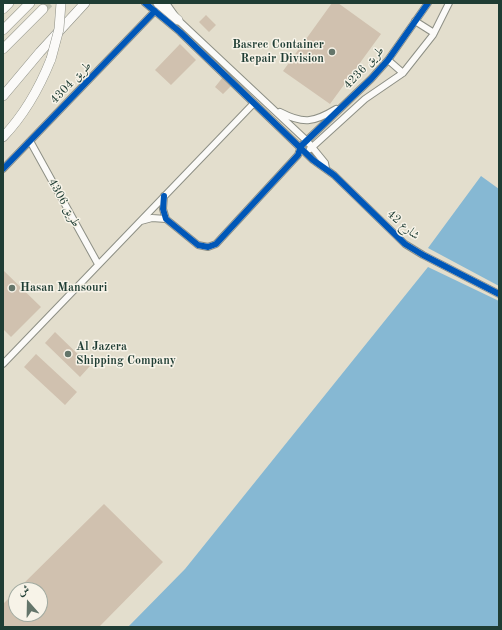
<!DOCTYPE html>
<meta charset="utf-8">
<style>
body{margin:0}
#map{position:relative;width:502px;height:630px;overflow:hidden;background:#e3decd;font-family:"Old Standard TT",Amiri,serif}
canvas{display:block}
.frame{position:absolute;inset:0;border:4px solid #1f3d34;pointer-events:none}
.north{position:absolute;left:8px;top:582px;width:40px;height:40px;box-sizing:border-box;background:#f7f3e8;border:1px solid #a1aaa0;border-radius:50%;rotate:340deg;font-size:11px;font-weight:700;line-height:16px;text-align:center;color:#1f3d34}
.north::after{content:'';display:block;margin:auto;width:14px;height:18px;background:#64756a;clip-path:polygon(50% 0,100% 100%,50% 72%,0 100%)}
</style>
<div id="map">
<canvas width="502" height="630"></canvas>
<div class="frame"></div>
<div class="north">ش</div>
</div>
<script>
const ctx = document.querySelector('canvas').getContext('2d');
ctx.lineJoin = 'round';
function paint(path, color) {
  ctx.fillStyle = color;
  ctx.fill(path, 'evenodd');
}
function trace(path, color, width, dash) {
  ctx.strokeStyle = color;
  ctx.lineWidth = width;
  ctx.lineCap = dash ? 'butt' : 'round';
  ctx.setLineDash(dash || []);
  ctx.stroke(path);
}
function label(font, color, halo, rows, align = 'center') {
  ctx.font = font + ' "Old Standard TT",Amiri,serif';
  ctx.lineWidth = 3;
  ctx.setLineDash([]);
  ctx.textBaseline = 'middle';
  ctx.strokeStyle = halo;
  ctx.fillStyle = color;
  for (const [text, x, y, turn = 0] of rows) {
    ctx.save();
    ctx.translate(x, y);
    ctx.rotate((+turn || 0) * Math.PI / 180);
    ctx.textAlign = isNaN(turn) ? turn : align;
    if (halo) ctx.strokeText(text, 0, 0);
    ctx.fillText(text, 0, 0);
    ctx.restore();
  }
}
paint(new Path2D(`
 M481 176 499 189V286L428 248Z
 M428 267 499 301V627H128L185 569Z`), '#86b8d3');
paint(new Path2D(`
 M332 3H338L381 34 330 104 283 71Z
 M206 15 216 25 209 32 199 22Z
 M180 44 196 60 171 85 155 70Z
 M223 77 232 85 223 94 215 87Z
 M3 270 41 307 11 337 3 329Z
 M55 332 90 366 80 377 45 343Z
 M36 354 77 392 65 405 24 367Z
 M104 504 163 562 99 627H3V604L16 591V614H40V590H17Z`), '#d0c1af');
trace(new Path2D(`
 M43 9 49 3`), '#bcbeae', 9, [9, 4.5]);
const minor = new Path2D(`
 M145 3 180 32 313 160 334 175 405 244 423 255 499 294
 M166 3 178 20 307 141 325 163 326 168
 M415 21 434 33
 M388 60 403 73
 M280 112C303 124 313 123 336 109
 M30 141 98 264
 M310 149 365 99 403 73 433 35 449 3
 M3 169 155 11
 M164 196 163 209 166 219 198 245 208 247 216 244 298 155 301 146 371 79 388 60 428 3
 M141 221 152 218 166 219
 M3 364 254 103`);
const highway = new Path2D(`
 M158 3 178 20
 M3 9 9 3
 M3 30 30 3
 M3 49 43 9
 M3 96 40 52 85 3
 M3 137C25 114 39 89 51 59`);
trace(minor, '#8d8f85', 8);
trace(highway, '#8d8f85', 10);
trace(minor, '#fbfaf8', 6);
trace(highway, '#fbfaf8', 9);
const highwayBridge = new Path2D(`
 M51 59 59 29 61 3`);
trace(highwayBridge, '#8d8f85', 10, []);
trace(highwayBridge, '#fbfaf8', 9);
trace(new Path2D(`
 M145 3 180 32 313 160 334 175 405 244 423 255 499 294
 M3 169 155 11
 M164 196 163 209 166 219 198 245 208 247 216 244 298 155 301 146 371 79 388 60 428 3`), '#0057b8', 6);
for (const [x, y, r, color] of [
 [332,52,4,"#64756a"],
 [12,288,4,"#64756a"],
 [68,354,4,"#64756a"]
]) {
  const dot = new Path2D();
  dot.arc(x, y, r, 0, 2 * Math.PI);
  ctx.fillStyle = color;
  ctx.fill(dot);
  trace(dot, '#f7f3e8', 1.5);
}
label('bold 12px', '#1f3d34', '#f7f3e8', [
 ["Basrec Container",324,45,"right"],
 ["Repair Division",324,59,"right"],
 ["Hasan Mansouri",20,288],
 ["Al Jazera",76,347],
 ["Shipping Company",76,361]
], 'left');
label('12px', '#1f3d34', '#f7f3e8', [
 ["طريق 4236",364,68,-47],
 ["طريق 4304",71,83,-46],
 ["طريق 4306",64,203,61],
 ["شارع 42",403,225,41]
]);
</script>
